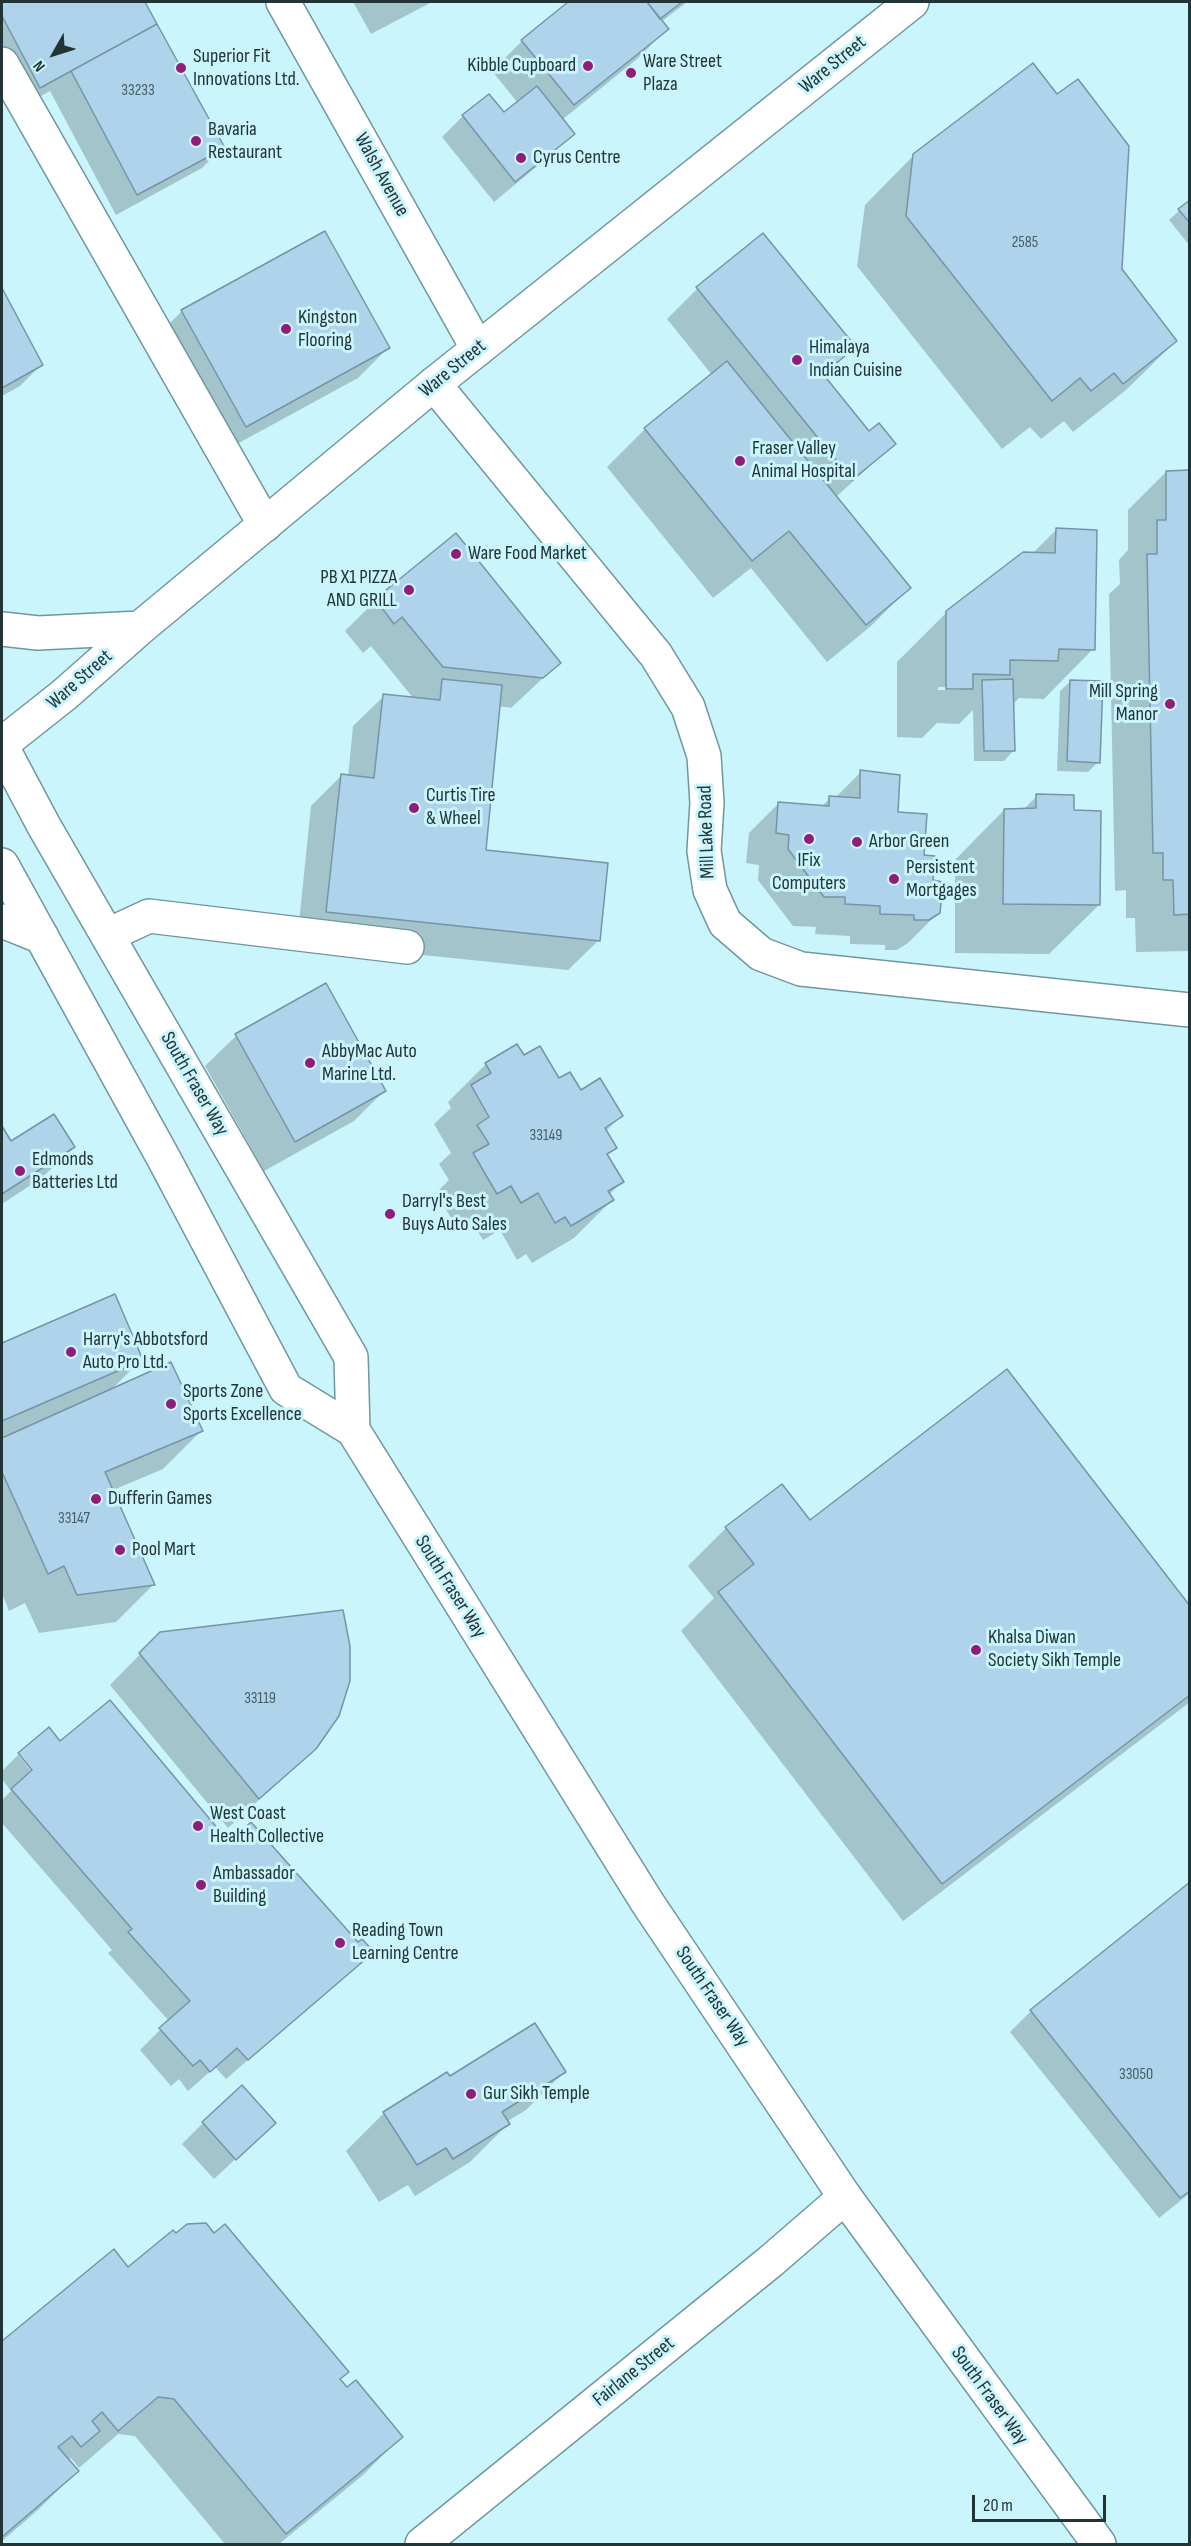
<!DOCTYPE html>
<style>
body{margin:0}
#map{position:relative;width:1191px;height:2546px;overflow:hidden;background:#cbf5fd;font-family:"Sofia Sans Condensed",sans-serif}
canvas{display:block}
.frame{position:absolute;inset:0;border:3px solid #233437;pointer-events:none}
.north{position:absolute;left:24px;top:24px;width:60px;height:60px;-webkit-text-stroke:4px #cbf5fd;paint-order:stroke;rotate:231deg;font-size:16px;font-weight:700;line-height:24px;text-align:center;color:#233437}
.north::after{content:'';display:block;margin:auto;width:21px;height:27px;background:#233437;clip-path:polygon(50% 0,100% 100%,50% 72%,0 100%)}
.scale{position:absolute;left:972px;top:2495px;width:134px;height:27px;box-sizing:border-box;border:3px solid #233437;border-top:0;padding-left:8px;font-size:18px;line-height:21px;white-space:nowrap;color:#233437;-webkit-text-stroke:4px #cbf5fd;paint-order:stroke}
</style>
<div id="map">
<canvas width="1191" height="2546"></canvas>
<div class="frame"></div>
<div class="north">N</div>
<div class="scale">20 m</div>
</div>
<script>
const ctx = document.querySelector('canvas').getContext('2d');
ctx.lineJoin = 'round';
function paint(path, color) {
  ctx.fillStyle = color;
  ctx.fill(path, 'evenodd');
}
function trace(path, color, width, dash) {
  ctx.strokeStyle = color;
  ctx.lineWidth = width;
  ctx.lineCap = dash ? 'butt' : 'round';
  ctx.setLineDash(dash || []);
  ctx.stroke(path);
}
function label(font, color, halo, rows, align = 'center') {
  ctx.font = font + ' "Sofia Sans Condensed",sans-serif';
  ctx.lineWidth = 6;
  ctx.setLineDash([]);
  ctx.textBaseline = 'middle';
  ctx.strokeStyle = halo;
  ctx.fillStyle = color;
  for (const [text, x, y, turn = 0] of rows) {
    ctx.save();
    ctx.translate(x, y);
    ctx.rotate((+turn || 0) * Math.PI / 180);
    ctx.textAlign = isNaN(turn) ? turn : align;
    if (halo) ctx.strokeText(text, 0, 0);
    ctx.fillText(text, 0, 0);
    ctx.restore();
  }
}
paint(new Path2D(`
 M2 2H144L223 147 202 168 116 215 50 91 19 108 2 76Z
 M353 2H432L371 34Z
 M571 2H687L661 22 667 29 637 59 562 120 573 134 552 154 494 202 442 137 463 116 504 114 518 103 492 71 522 41Z
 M1057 96 1120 270 1176 341 1126 390 1073 432 1064 421 1041 439 1030 427 1002 449 857 266 865 205 914 155Z
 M1190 201V246L1169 220Z
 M763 235 854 347 824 377 869 433 894 444 836 497 909 588 871 626 827 662 751 568 713 598 607 467 645 429 712 375 667 319 697 289Z
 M2 291 41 365 20 386 2 396Z
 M182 311 388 348 358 378 215 456 152 341Z
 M1166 472H1190V951L1136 952 1135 918H1126V890L1115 891 1109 594 1120 584 1119 560 1128 550V510Z
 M1056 530 1093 649 1044 699 1019 698 1012 705 1014 750 1004 761H974L973 710 959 724 937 723 922 738 897 737V662L947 612 1032 554ZM938 687H962L959 690H938Z
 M456 535 559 663 511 708 499 706 484 851 599 940 568 970 297 942 311 806 341 776 348 777 353 726 384 696 414 699 371 646 363 653 345 631 376 600Z
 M1071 681 1098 762 1088 772 1057 771 1060 691Z
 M861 772 897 814 922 856 939 912 908 943 897 950H885V945L850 944V936L815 934 816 927 793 926 758 880 759 865 746 863 749 833 779 803 821 807 830 798H835Z
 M1037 796 1073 812 1099 905 1049 954 955 953V860L1004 810H1023Z
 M325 985 384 1091 354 1121 264 1171 205 1066 236 1036Z
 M524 1057 621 1116 605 1132 615 1148 606 1156 622 1182 609 1195 612 1200 574 1238 532 1263 526 1254 517 1260 500 1230 483 1240 473 1223 459 1231 436 1193 449 1180 439 1164 451 1153 434 1124 451 1108 448 1102 486 1064Z
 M2 1129 11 1143 73 1147 43 1177 2 1204Z
 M114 1296 141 1360 110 1391 201 1431 163 1469 111 1491 154 1584 116 1622 39 1633 25 1603 9 1611 2 1593V1345Z
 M810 1522 1190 1609V1702L903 1921 681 1631 714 1598 688 1566 726 1528Z
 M161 1633 315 1749 228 1828 110 1685Z
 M60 1743 228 1844 372 1952 226 2079 215 2067 188 2091 179 2079 171 2086 140 2050 169 2021 108 1953 112 1950 2 1823V1800L11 1791 2 1779V1771L18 1755 36 1777Z
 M1190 1884V2193L1159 2218 1010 2032 1031 2011Z
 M564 2072 526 2110 506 2122 508 2124 470 2162 415 2196 408 2185 379 2202 346 2151 384 2113 450 2079Z
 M203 2123H274L214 2179 182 2144Z
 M113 2251 128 2269 339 2380 401 2437 363 2475 279 2544H225L135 2436 118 2434 79 2468 71 2458 68 2461 77 2471 39 2509 2 2541V2343Z`), '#0003');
const building = new Path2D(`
 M2 2H145L157 24 40 88 2 16Z
 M568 2H647L669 29 574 105 521 40Z
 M647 2H682L660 19Z
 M157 24 225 148 137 195 71 71Z
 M1033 63 1057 94 1078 79 1129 146 1122 269 1177 341 1123 384 1114 373 1091 391 1080 378 1052 401 906 216 913 154Z
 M537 86 575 134 515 182 462 115 489 94 504 112Z
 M1190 200V223L1178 209Z
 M325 231 390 348 246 427 181 310Z
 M763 233 856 347 823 374 869 431 879 423 896 444 852 480 696 287Z
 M2 288 43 365 2 388Z
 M727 361 911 588 866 625 789 531 752 561 644 428Z
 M1190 470V914L1174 915 1173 880H1163V853H1153L1147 554H1157V520H1166V471Z
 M1056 528 1097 530 1095 650 1059 649 1058 661 1010 660V675L973 674V689H946V611L1023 552 1055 553Z
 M456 533 561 663 543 678 443 667 402 617 394 624 375 599Z
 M442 679 502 685 486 850 608 863 600 941 326 912 341 774 374 778 383 694 440 700Z
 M1013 679 1015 751H984L982 680Z
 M1070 680 1103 681 1100 763 1067 761Z
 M860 770 900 775 898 812 927 814 924 855 935 856 933 880 943 882 940 913 929 920H914V915L880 914V906L845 904V897H824L788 849 789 835 776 833 778 802 829 806V796L860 798Z
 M1036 794 1074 795V810L1101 811 1100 905 1003 904 1004 809 1036 808Z
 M326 983 386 1091 295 1142 235 1034Z
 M517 1044 524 1055 540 1046 559 1078 570 1072 581 1090 600 1078 623 1116 605 1128 617 1148 607 1154 624 1182 608 1191 614 1200 571 1226 565 1217 555 1223 538 1193 521 1203 511 1186 497 1194 473 1153 489 1144 477 1125 489 1117 471 1085 491 1073 485 1063Z
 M54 1114 75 1147 2 1194V1126L11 1141Z
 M115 1294 143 1360 2 1421V1343Z
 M171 1362 203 1431 105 1472 155 1585 77 1595 64 1566 48 1574 2 1472V1438Z
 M1007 1369 1190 1606V1695L942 1884 718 1592 754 1564 725 1527 782 1484 810 1520Z
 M343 1610 350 1646V1681L339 1716 316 1749 259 1799 139 1653 160 1632Z
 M110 1700 229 1842 251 1822 358 1942 362 1939 374 1952 248 2060 237 2048 210 2072 200 2060 193 2066 159 2028 190 2001 128 1932 132 1929 11 1789 32 1770 18 1753 49 1727 60 1741Z
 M1190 1882V2191L1180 2198 1030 2010Z
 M535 2023 566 2072 502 2112 510 2124 453 2159 446 2148 417 2165 383 2112 447 2072 450 2076Z
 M242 2085 276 2123 236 2160 202 2122Z
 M206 2223 214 2233 225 2224 349 2372 340 2379 347 2387 356 2380 403 2437 286 2534 174 2399 158 2397 118 2431 102 2412 92 2421 100 2431 81 2447 72 2436 58 2447 79 2471 2 2537V2341L114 2249 128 2267 173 2230 176 2233 187 2224Z`);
paint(building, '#afd3ea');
trace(building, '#7594a7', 1.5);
const minor = new Path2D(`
 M283 2 478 349
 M2 64 265 525
 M434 384 656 655 688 707 704 756 707 803 704 851 710 890 725 923 761 954 801 969 1190 1010
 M108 935 149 916 407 947
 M422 2544 771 2261 845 2197`);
const major = new Path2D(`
 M2 629 38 633 140 628
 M2 744 64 695 140 628 434 384 912 2
 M2 747 44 826 351 1357 353 1430
 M2 865 164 1159 286 1389 353 1430 647 1902 845 2197 1099 2544
 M2 921 42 937`);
trace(minor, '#70979f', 36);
trace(major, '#70979f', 36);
trace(minor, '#fff', 33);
trace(major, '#fff', 33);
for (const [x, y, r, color] of [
 [588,66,6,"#921c7a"],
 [181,68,6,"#921c7a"],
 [631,73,6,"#921c7a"],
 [196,141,6,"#921c7a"],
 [521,158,6,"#921c7a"],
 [286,329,6,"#921c7a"],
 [797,360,6,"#921c7a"],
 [740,461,6,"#921c7a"],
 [456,554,6,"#921c7a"],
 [409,590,6,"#921c7a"],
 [1170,704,6,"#921c7a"],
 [414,808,6,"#921c7a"],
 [809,839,6,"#921c7a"],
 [857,842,6,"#921c7a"],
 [894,879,6,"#921c7a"],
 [310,1063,6,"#921c7a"],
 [20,1171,6,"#921c7a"],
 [390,1214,6,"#921c7a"],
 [71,1352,6,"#921c7a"],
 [171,1404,6,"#921c7a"],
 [96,1499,6,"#921c7a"],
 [120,1550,6,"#921c7a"],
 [976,1650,6,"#921c7a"],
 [198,1826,6,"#921c7a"],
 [201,1885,6,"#921c7a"],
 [340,1943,6,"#921c7a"],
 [471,2094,6,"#921c7a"]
]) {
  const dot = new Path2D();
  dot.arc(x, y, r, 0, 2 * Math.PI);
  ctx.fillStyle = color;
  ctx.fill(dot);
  trace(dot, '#cbf5fd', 2);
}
label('16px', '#465c64', null, [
 ["33233",138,91],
 ["2585",1025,243],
 ["33149",546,1136],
 ["33147",74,1519],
 ["33119",260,1699],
 ["33050",1136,2075]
]);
label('20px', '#233437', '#cbf5fd', [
 ["Superior Fit",193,57],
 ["Innovations Ltd.",193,80],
 ["Ware Street",643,62],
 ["Plaza",643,85],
 ["Kibble Cupboard",576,66,"right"],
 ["Bavaria",208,130],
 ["Restaurant",208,153],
 ["Cyrus Centre",533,158],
 ["Kingston",298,318],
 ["Flooring",298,341],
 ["Himalaya",809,348],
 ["Indian Cuisine",809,371],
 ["Fraser Valley",752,449],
 ["Animal Hospital",752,472],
 ["Ware Food Market",468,554],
 ["PB X1 PIZZA",397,578,"right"],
 ["AND GRILL",397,601,"right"],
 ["Mill Spring",1158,692,"right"],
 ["Manor",1158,715,"right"],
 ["Curtis Tire",426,796],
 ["& Wheel",426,819],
 ["Arbor Green",869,842],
 ["IFix",809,861,"center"],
 ["Computers",809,884,"center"],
 ["Persistent",906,868],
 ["Mortgages",906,891],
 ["AbbyMac Auto",322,1052],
 ["Marine Ltd.",322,1075],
 ["Edmonds",32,1160],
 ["Batteries Ltd",32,1183],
 ["Darryl's Best",402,1202],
 ["Buys Auto Sales",402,1225],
 ["Harry's Abbotsford",83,1340],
 ["Auto Pro Ltd.",83,1363],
 ["Sports Zone",183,1392],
 ["Sports Excellence",183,1415],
 ["Dufferin Games",108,1499],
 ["Pool Mart",132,1550],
 ["Khalsa Diwan",988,1638],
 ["Society Sikh Temple",988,1661],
 ["West Coast",210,1814],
 ["Health Collective",210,1837],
 ["Ambassador",213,1874],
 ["Building",213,1897],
 ["Reading Town",352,1931],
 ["Learning Centre",352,1954],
 ["Gur Sikh Temple",483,2094]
], 'left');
label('20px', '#233437', '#cbf5fd', [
 ["Ware Street",833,65,-39],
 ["Walsh Avenue",381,175,61],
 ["Ware Street",453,369,-39],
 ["Ware Street",80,680,-41],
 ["Mill Lake Road",707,832,-92],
 ["South Fraser Way",194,1084,60],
 ["South Fraser Way",450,1587,58],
 ["South Fraser Way",712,1997,56],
 ["Fairlane Street",634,2372,-39],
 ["South Fraser Way",989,2396,54]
]);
</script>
